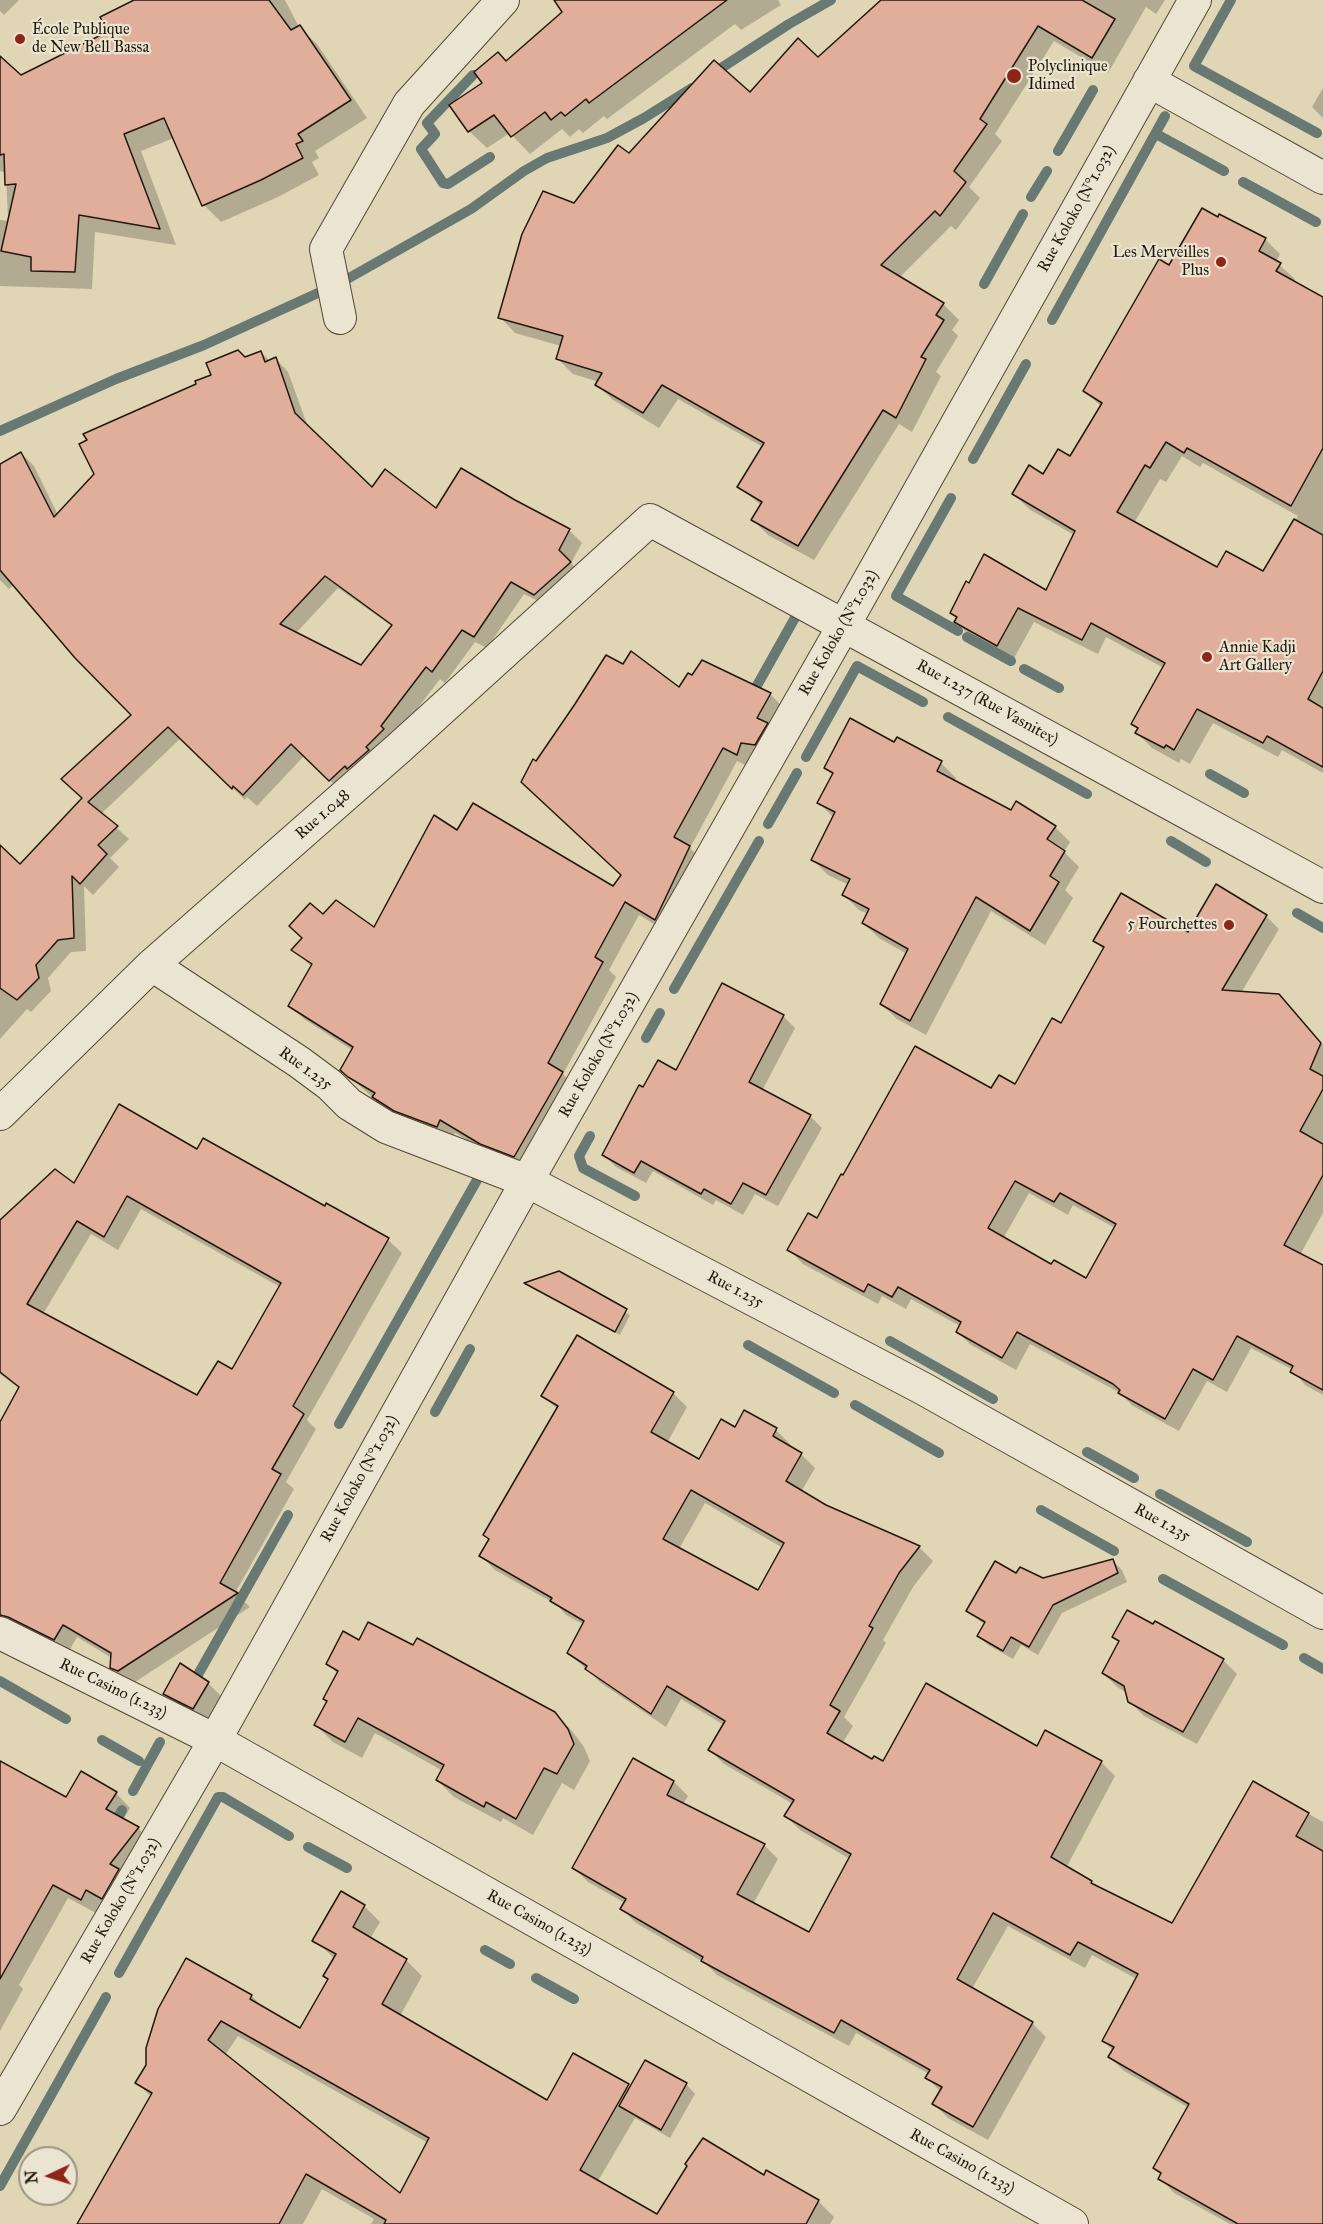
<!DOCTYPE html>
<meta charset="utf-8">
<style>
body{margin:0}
#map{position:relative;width:1323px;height:2224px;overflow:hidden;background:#e0d6b6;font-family:"IM FELL Great Primer",serif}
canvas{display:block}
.north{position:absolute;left:18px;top:2146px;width:60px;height:60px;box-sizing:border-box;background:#ebe4d0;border:2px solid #9b9382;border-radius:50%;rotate:266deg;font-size:16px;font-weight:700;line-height:24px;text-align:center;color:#22190c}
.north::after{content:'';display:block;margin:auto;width:21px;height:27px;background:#8f2418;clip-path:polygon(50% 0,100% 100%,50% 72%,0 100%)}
</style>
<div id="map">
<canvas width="1323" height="2224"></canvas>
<div class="north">N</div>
</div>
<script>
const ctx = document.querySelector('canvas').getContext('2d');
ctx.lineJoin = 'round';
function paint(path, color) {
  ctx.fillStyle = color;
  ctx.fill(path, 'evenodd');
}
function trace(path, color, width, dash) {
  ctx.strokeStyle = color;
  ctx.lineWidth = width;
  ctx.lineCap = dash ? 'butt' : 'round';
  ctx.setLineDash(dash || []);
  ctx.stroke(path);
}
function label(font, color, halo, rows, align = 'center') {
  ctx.font = font + ' "IM FELL Great Primer",serif';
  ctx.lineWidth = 4.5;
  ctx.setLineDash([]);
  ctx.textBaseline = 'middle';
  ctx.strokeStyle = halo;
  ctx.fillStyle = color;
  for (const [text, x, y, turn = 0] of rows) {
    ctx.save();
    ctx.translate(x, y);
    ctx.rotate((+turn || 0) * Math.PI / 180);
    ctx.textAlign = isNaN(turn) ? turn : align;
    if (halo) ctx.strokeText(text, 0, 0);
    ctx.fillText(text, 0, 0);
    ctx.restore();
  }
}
paint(new Path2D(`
 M0 0H19L4 15 0 11Z
 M137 0H285L299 27 317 44 367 118 315 151 319 158 312 162 319 175 278 197 221 222 204 205 174 138 141 151 176 245 95 232 92 289 0 286V220L8 221 6 173 0 171V104L108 33Z
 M567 0H778L781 5 741 30 735 24 607 119 604 116 583 133 579 129 570 137 562 129 530 154 510 133 487 148 469 131 484 83 564 12Z
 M909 0H1165L1156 14 1146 7 1108 73 1054 41 995 134 1002 141 969 187 980 198 956 230 951 226 900 277 943 304 959 320 952 330 958 336 936 372 941 376 912 432 899 424 814 560 768 535 753 520 762 506 739 487 763 447 678 399 659 428 613 400 597 385 599 382 573 374 558 359 561 346 515 333 500 317 575 205 629 155 750 94 782 96Z
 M1323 88V118L1312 107Z
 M1265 239 1280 254 1276 262 1295 279 1293 282 1323 299V773L1282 750 1278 757 1213 723 1190 764 1181 759 1179 763 1152 748 1137 733 1139 729 1133 724 1164 668 1106 637 1098 654 1034 622 1013 660 971 637 956 622 957 619 951 613 1047 592 1074 535 1029 509 1014 494 1071 459 1102 407 1084 391 1170 267ZM1182 456 1200 467 1203 463 1298 516 1264 573 1218 569 1134 523 1160 479 1166 482Z
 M261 352 270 361 276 359 288 372 308 427 372 489 436 510 515 502 569 530 582 543 571 563 582 575 548 606 524 594 487 648 475 642 445 683 440 679 393 740 343 793 304 756 257 806 247 797 245 800 181 738 101 814 129 839 110 858 119 867 93 895 84 886 86 951 71 952 48 978 51 991 31 1012 27 1009 0 1039V847L21 866 83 799 133 715 14 584 9 589 0 580V466L21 453 34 466 58 515 198 385 245 358ZM338 588 393 627 362 667 296 633Z
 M680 689 770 694 784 708 751 768 737 761 690 848 703 861 669 933 639 915 609 970 616 977 563 1074 576 1087 528 1170 495 1157 455 1133 451 1140 388 1111 341 1069 352 1050 304 1019 290 1005 312 967 293 950 323 916 375 929 457 832 613 888 623 876 536 763Z
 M895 744 941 763 956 778 954 781 1011 812 1055 827 1070 842 1064 852 1079 867 1065 890 1073 898 1045 945 991 911 926 1035 897 1019 881 1004 907 954 879 938 863 923 868 914 859 910 844 895 849 885 828 875 813 860 834 818 819 803 833 775 826 768Z
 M1266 916 1279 929 1241 993 1279 995 1323 1045V1213L1300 1255 1323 1266V1395L1305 1385 1293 1370 1251 1348 1227 1392 1207 1381 1179 1431 1133 1406 1120 1393 1030 1344 1016 1370 971 1345 957 1332 960 1326 911 1299 906 1309 882 1296 878 1304 803 1264 789 1250 818 1220 992 1090 1015 1087 1061 1025 1104 950 1095 941 1188 934ZM1029 1193 1068 1215 1073 1205 1115 1228 1087 1280 1052 1266 1003 1239Z
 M722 985 783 1016 795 1028 762 1091 810 1116 822 1128 778 1206 755 1194 743 1215 716 1200 713 1205 653 1171 646 1183 616 1167 604 1155 644 1089 676 1072Z
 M197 1151 325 1208 388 1240 402 1253 307 1420 316 1429 286 1482 294 1489 235 1593 250 1607 132 1684 126 1681 112 1667V1658L77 1637 68 1653 0 1629V1427L20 1389 0 1374V1222L74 1185ZM141 1209 280 1287 232 1371 198 1397 43 1314 91 1234 118 1250Z
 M558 1273 630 1315 620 1335 527 1283Z
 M673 1393 687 1407 667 1443 699 1462 736 1429 745 1412 776 1430 790 1444 789 1447 801 1454 815 1468 801 1492 826 1506 919 1547 933 1561 913 1587 883 1640 886 1643 844 1717 853 1726 842 1744 872 1761 884 1763 1037 1748 1101 1762 1115 1776 1066 1868 1091 1882 1097 1887 1173 1925 1254 1783 1323 1822V2224H1230L1174 2193 1160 2178 1162 2175 1154 2168 1189 2108 1124 2071 1110 2057 1113 2051 1104 2041 1137 1979 1092 1955 1085 1968 1008 1926 972 1989 1032 2023 1046 2037 988 2140 948 2118 934 2104 941 2092 927 2078 929 2074 856 2033 849 2046 717 1975 705 1963 636 1923 622 1909 625 1903 588 1882 574 1868 633 1760 674 1782 688 1796 683 1804 764 1845 778 1859 753 1904 809 1934 850 1859 800 1830 786 1816 793 1804 724 1764 710 1750 724 1725 681 1699 666 1727 601 1683 569 1653 584 1625 566 1615 557 1605 495 1570 481 1556 558 1410 543 1396ZM705 1503 783 1548 758 1592 679 1549Z
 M1113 1561 1122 1570 1127 1582 1062 1613 1038 1655 1021 1645 1013 1659 988 1645 979 1636 985 1625 968 1611 1017 1575 1043 1580Z
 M1114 1637 1223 1660 1237 1674 1197 1744 1144 1716 1130 1702 1127 1693 1117 1687 1103 1673 1120 1643Z
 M360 1642 414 1647 554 1713 572 1731 584 1747 590 1761 574 1790 562 1783 533 1835 503 1818 501 1822 454 1797 437 1780 443 1771 375 1733 362 1758 333 1742 316 1725 328 1702 338 1674 328 1664Z
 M208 1683 226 1701 211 1725 183 1712 165 1694Z
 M0 1762 67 1799 116 1793 130 1808 123 1820 138 1828 153 1843 116 1912 101 1904 96 1913 68 1898 19 1985 23 1989 0 2031Z
 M364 1906 380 1922 370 1939 406 1960 422 1976 400 2016 547 2102 574 2055 631 2088 686 2084 695 2094 670 2138 635 2118 598 2181 658 2216 764 2177 767 2172 818 2201 834 2217 830 2224H371L374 2219 322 2189 303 2224H79L151 2097 137 2082 252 1996 266 2011 301 2030 329 1980 335 1959 314 1940ZM238 2036 428 2143 401 2195 225 2055Z`), '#0003');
trace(new Path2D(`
 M1231 0 1194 66 1317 133
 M712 74 789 24 831 0
 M473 75 427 123 435 134 421 149 443 183 448 184 490 157
 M1158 135 1224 171
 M1058 151 1093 90
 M1243 182 1316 222
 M1031 197 1047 171
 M349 278 471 209 524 171 547 158 607 138 644 118 692 88
 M984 284 1023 214
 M1052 320 1165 116
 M0 431 116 379 204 345 318 293
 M973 459 1026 364
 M951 498 896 596 958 631
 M967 637 1011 661
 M1024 669 1059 688
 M750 698 801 607
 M948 717 1087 794
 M806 757 857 666 923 702
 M1210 774 1244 793
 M768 824 797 773
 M1171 841 1206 862
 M1297 913 1323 928
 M674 989 759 841
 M646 1038 660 1013
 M590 1136 579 1156 583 1168 635 1196
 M890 1341 993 1399
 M748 1345 834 1393
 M855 1405 939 1453
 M435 1412 470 1349
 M339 1424 481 1173
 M1087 1452 1134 1478
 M1160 1494 1247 1542
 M1041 1510 1114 1551
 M1163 1579 1283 1645
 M1304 1658 1323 1669
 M0 1681 66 1719
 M178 1710 288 1515
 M102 1740 139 1761
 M133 1791 160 1742
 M112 1828 122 1810
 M308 1847 347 1868
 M485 1950 510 1964
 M119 1973 218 1797H223L289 1836
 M536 1978 574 1999
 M0 2186 106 1997`), '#687873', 10);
const building = new Path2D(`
 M134 0H269L291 30 300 25 351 100 298 134 303 141 296 144 303 158 261 180 202 206 164 118 124 134 160 229 79 215 75 272 31 271V257L1 251 16 184 5 185 4 154 0 155V56L21 75 107 32 100 17Z
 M554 0H727L589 103 586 99 565 116 561 112 551 120 545 112 511 137 494 115 468 132 449 105 482 83 474 72 498 52 506 61 562 12Z
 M881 0H1082L1115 19 1092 58 1038 26 980 119 987 124 954 171 966 182 940 216 935 211 881 265 944 303 936 315 944 320 921 357 926 359 896 418 883 410 798 546 751 520 762 502 737 487 764 443 662 385 643 413 595 385 602 373 556 359 563 336 498 318 522 234 543 191 574 203 618 145 629 153 714 60 750 92 798 38 818 57Z
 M1202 208 1218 217 1219 214 1266 238 1259 251 1281 263 1276 271 1323 297V448L1291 506 1187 448 1184 453 1166 442 1150 468 1145 465 1117 512 1217 567 1226 551 1263 571 1294 519 1323 535V671L1308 699 1323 708V767L1267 736 1263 743 1197 709 1174 750 1166 745 1164 748 1135 733 1138 728 1131 724 1165 663 1091 623 1082 640 1018 608 997 646 954 622 957 617 950 613 966 581 969 583 984 554 1046 590 1075 531 1012 494 1029 465 1043 474 1058 449 1070 456 1102 403 1083 391 1159 259 1169 265Z
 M238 350 245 357 261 351 265 362 276 357 295 413 372 487 385 469 436 508 461 468 515 500 570 529 559 550 571 562 534 595 511 582 474 637 462 630 432 672 426 667 381 726 384 729 366 747 369 750 347 769 345 766 329 781 291 744 243 795 233 786 232 789 168 727 88 802 118 826 98 845 107 854 80 884 72 876 74 938 58 940 36 965 39 978 17 1000 0 988V845L20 864 82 798 61 779 131 715 75 658 0 570V464L21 452 54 517 94 474 79 444 87 440 83 434 196 384 195 381 211 375 206 363ZM325 576 392 625 361 665 280 624Z
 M631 651 679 687 688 673 692 675 702 660 771 693 757 718 768 723 755 745 741 743 737 755 723 748 674 837 690 846 655 920 625 902 595 957 603 962 548 1063 563 1072 514 1157 480 1144 440 1120 437 1127 394 1111 372 1097 375 1093 348 1077 340 1070 353 1047 288 1006 312 964 291 950 302 938 289 926 310 903 323 914 336 900 374 927 434 815 457 830 473 803 613 886 621 875 521 782 533 759 536 761 575 704 606 655 623 664Z
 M850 718 894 742 897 737 942 761 937 771 1011 810 1016 801 1056 826 1047 839 1065 851 1050 876 1059 882 1030 931 976 897 910 1021 880 1004 908 949 862 923 869 909 842 895 850 879 811 860 835 812 817 803 833 773 824 768Z
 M1216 884 1267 915 1222 990 1279 994 1321 1043 1310 1069 1323 1076V1089L1300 1131 1323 1144V1175L1284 1245 1323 1265V1390L1290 1372 1293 1366 1237 1336 1213 1380 1193 1369 1165 1419 1118 1393 1120 1390 1113 1384 1017 1332 1002 1358 956 1332 961 1322 898 1287 892 1297 868 1284 864 1292 787 1250 808 1213 817 1218 841 1174 843 1175 915 1046 991 1088 999 1075 1015 1084 1052 1018 1061 1023 1104 947 1093 941 1121 893 1188 932ZM1015 1181 1054 1202 1060 1193 1116 1224 1086 1278 1054 1260 1051 1264 988 1228Z
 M722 983 784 1015 749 1082 811 1115 766 1195 743 1183 731 1204 704 1189 701 1194 641 1161 634 1173 602 1155 639 1085 643 1087 658 1060 676 1070Z
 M119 1104 197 1149 203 1138 325 1206 326 1203 389 1238 293 1406 304 1414 272 1469 281 1474 220 1583 238 1593 118 1671 110 1668 111 1653 63 1625 54 1640 8 1617 0 1615V1422L19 1387 0 1372V1220L55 1169 74 1183ZM127 1196 281 1283 232 1369 218 1361 197 1395 27 1304 77 1221 104 1237Z
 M559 1271 627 1309 615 1332 524 1283Z
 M577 1335 674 1392 651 1432 699 1459 721 1419 735 1427 744 1410 777 1428 773 1436 802 1453 786 1481 826 1505 920 1546 899 1573 869 1626 873 1628 830 1705 840 1711 827 1733 872 1759 874 1756 883 1761 926 1683 1037 1746 1045 1730 1102 1761 1051 1857 1092 1881 1091 1883 1172 1923 1253 1781 1309 1813 1296 1836 1323 1851V2224H1238L1158 2179 1161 2173 1153 2168 1189 2104 1108 2057 1114 2047 1102 2041 1138 1974 1078 1942 1070 1955 993 1913 957 1979 1033 2022 973 2127 932 2104 942 2087 925 2078 930 2070 841 2020 834 2033 701 1961 703 1957 620 1909 626 1899 572 1868 633 1758 674 1781 667 1795 765 1844 737 1894 809 1932 851 1854 784 1816 794 1800 708 1750 725 1721 667 1686 651 1714 585 1669 587 1666 567 1653 584 1621 550 1601 552 1598 479 1556 489 1539 483 1535 558 1406 541 1396ZM691 1490 784 1543 758 1590 663 1539Z
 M1113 1559 1118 1573 1053 1605 1029 1647 1011 1637 1003 1651 977 1636 985 1622 966 1611 995 1561 1016 1573 1020 1567 1043 1578Z
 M1127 1610 1153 1624 1155 1621 1224 1659 1183 1732 1128 1702 1124 1686 1102 1673 1119 1641 1112 1637Z
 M368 1622 413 1645 417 1638 555 1712 568 1729 574 1744 557 1774 544 1768 516 1819 486 1802 484 1807 436 1780 444 1765 358 1718 345 1742 314 1725 327 1701 323 1699 338 1671 326 1664 343 1631 359 1640Z
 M180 1663 209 1682 193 1709 163 1694Z
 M0 1761 66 1797 81 1771 117 1792 106 1809 139 1827 110 1864 119 1869 102 1899 86 1890 81 1900 53 1885 0 1979Z
 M341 1891 365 1905 353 1927 407 1959 382 2004 547 2100 573 2053 629 2084 580 2170 657 2214 687 2166 685 2164 703 2138 764 2175 766 2170 819 2200 806 2224H384L386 2220 306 2174 279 2224H77L152 2093 135 2083 146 2065V2048L158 2009 186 1958 252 1995 250 1999 300 2028 328 1979 323 1976 336 1954 312 1941ZM221 2021 429 2138 400 2193 208 2040Z
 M645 2060 687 2083 661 2130 619 2106Z`);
paint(building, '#e0ae9a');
trace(building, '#22190c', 1.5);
const street = new Path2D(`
 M1149 81 1323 178
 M340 318 326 249 409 104 503 0
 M152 965 299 1062 330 1085 349 1104 386 1127 527 1181 922 1388 1323 1613
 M0 1114 152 965 399 748 650 520 1323 887
 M0 1633 215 1740 1072 2224
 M0 2109 215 1740 527 1181 844 625 1195 0`);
trace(street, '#524836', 34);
trace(street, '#ebe4d0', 32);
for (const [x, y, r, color] of [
 [20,39,6,"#8f2418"],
 [1014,76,8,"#8f2418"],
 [1221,262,6,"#8f2418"],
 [1207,657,6,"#8f2418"],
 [1229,925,6,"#8f2418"]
]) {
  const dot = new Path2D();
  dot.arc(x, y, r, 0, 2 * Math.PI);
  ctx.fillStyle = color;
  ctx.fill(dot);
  trace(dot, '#ebe4d0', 2);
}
label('16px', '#22190c', '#ebe4d0', [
 ["École Publique",32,30],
 ["de New Bell Bassa",32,48],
 ["Polyclinique",1028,67],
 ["Idimed",1028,85],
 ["Les Merveilles",1209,253,"right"],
 ["Plus",1209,271,"right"],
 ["Annie Kadji",1219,648],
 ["Art Gallery",1219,666],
 ["5 Fourchettes",1217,925,"right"]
], 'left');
label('16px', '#22190c', '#ebe4d0', [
 ["Rue Koloko (N°1.032)",1077,209,-61],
 ["Rue Koloko (N°1.032)",839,633,-60],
 ["Rue 1.237 (Rue Vasnitex)",987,703,29],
 ["Rue 1.048",323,815,-41],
 ["Rue Koloko (N°1.032)",599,1055,-60],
 ["Rue 1.235",305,1069,36],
 ["Rue 1.235",735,1290,28],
 ["Rue Koloko (N°1.032)",360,1479,-61],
 ["Rue 1.235",1162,1523,29],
 ["Rue Casino (1.233)",113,1689,26],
 ["Rue Koloko (N°1.032)",121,1901,-60],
 ["Rue Casino (1.233)",539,1923,29],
 ["Rue Casino (1.233)",962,2162,29]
]);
</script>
